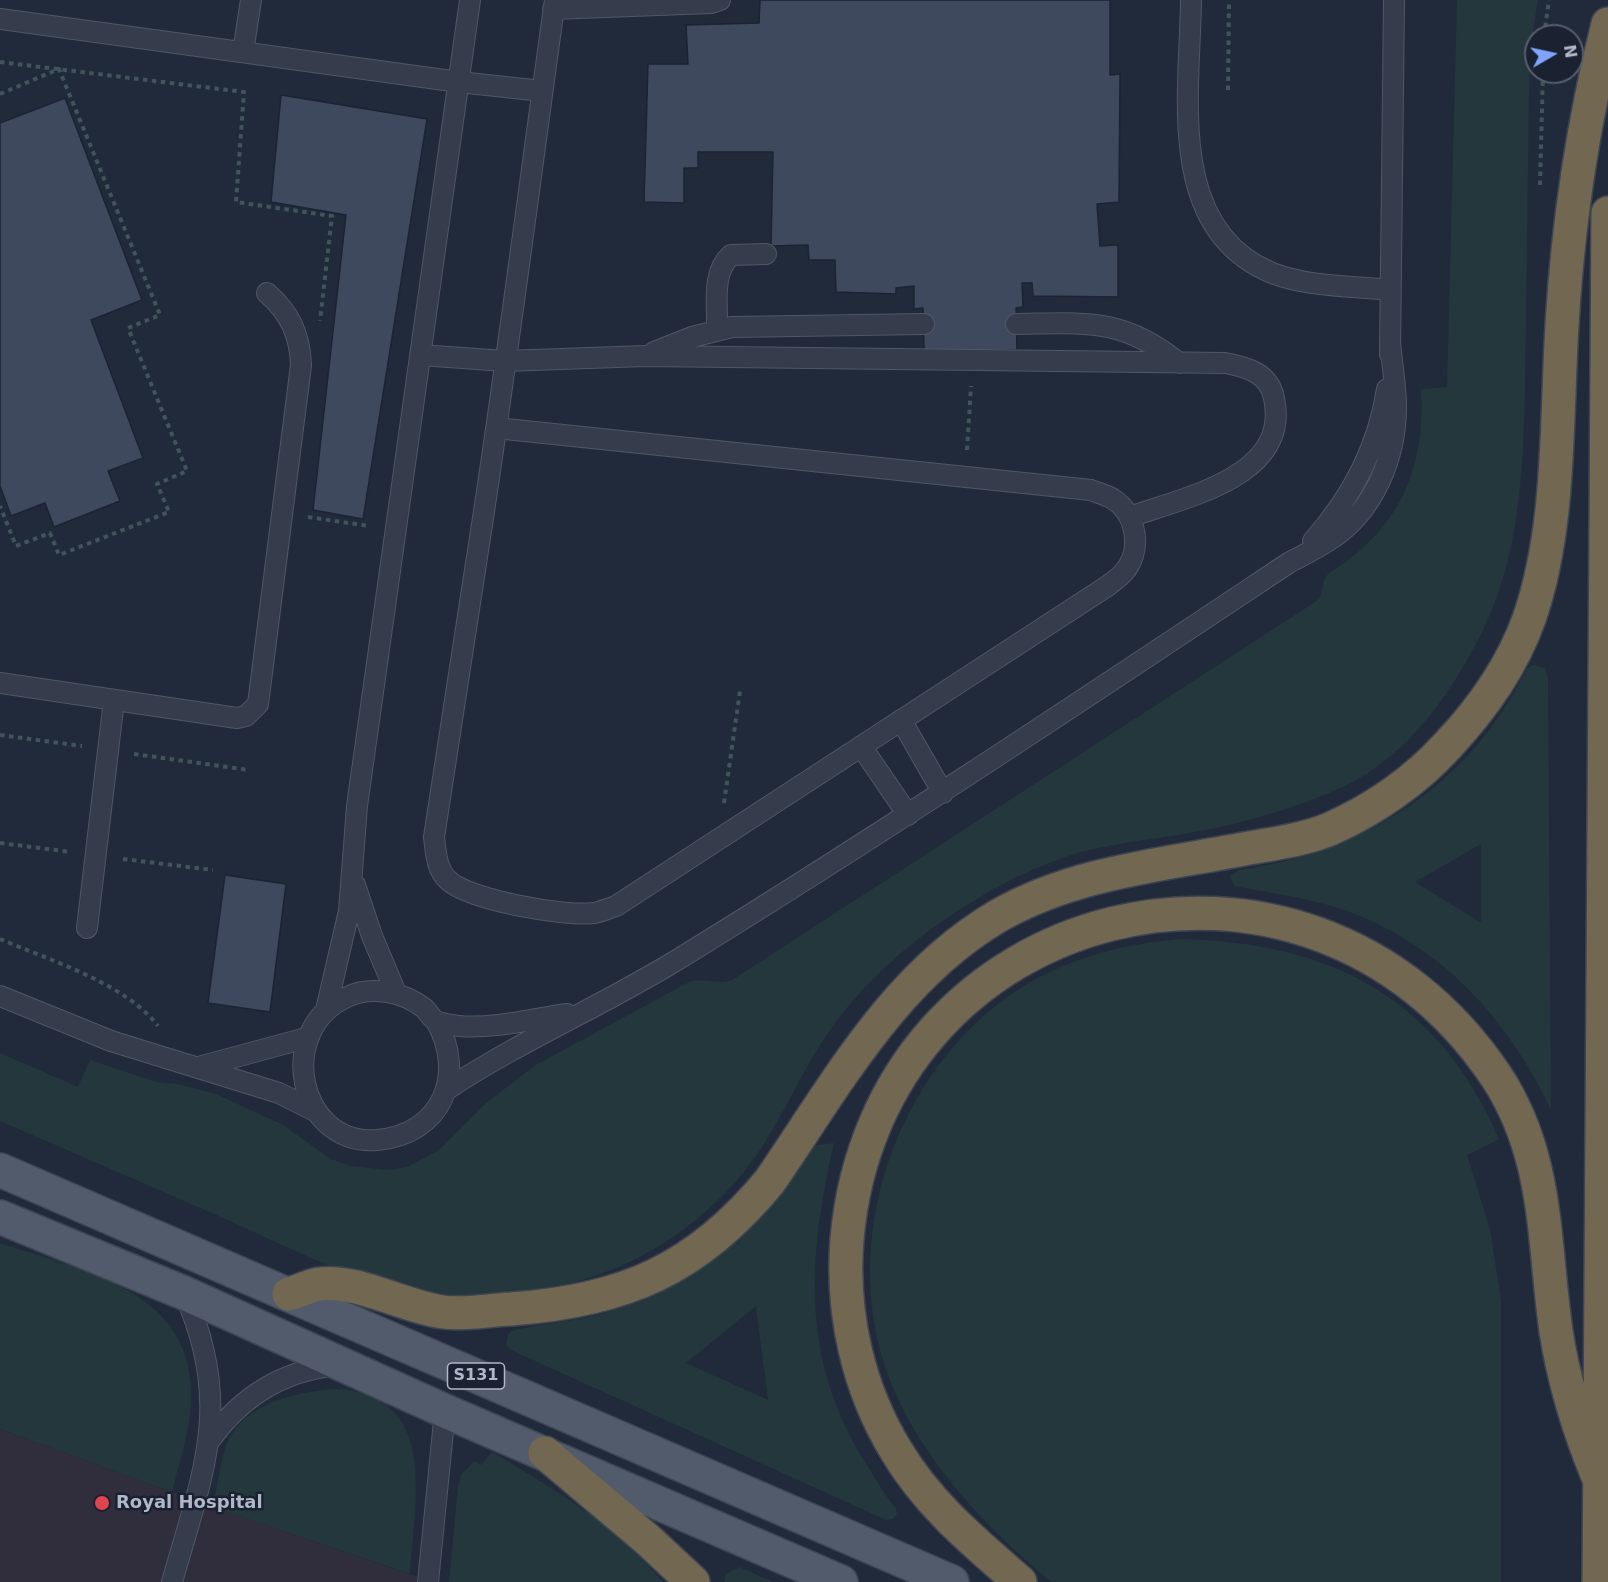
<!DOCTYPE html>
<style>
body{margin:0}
#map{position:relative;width:1608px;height:1582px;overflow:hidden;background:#212a3b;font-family:"DejaVu Sans",sans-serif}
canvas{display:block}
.north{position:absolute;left:1524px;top:24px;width:60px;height:60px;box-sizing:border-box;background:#1a2130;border:2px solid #565d6d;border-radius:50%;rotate:81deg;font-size:16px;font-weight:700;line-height:24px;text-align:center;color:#b0b7c8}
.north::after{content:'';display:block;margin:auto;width:21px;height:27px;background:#7fa4fd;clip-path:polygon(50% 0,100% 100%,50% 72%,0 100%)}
</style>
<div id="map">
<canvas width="1608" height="1582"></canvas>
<div class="north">N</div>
</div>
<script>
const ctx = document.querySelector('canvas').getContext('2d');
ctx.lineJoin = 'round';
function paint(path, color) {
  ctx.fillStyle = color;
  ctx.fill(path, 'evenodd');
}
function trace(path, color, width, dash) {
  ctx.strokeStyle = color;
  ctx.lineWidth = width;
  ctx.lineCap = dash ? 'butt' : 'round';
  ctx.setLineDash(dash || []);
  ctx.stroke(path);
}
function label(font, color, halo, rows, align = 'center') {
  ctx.font = font + ' "DejaVu Sans",sans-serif';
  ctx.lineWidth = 5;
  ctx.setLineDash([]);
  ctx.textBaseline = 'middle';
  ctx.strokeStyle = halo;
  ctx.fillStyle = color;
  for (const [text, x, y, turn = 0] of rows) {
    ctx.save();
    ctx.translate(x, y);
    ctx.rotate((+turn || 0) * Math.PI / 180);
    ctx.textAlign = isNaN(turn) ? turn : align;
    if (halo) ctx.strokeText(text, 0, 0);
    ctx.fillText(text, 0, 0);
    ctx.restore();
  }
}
paint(new Path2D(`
 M0 1429 213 1507 433 1582H0Z`), '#302d3c');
paint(new Path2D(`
 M1457 0H1538C1527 56 1529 113 1528 169 1527 242 1526 315 1525 388 1523 474 1520 557 1480 636 1456 684 1420 737 1375 768 1336 797 1253 821 1205 830 1157 840 1109 842 1062 858 1020 873 981 895 944 920 904 948 868 980 838 1019 808 1058 790 1103 764 1144 713 1223 629 1277 536 1290 493 1296 446 1298 403 1289 336 1274 274 1240 212 1213 141 1182 71 1152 0 1121V1053L78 1087 90 1060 156 1082 178 1084 216 1094 283 1125 331 1159 350 1166 389 1170 407 1167 438 1151 485 1104 534 1066 689 982C704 977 718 985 732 980L1315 602C1325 594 1320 583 1328 574 1398 530 1426 471 1421 389L1447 387Z
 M1534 665 1545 668 1548 678 1551 1110C1508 1018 1437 940 1338 908 1304 897 1269 893 1234 886L1230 876 1239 870C1365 852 1470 785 1527 668ZM1481 844V922H1480L1415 882Z
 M1180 939C1330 942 1438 997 1499 1139L1467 1155 1490 1229 1501 1300V1582H1052C986 1530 911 1448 885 1366 839 1228 903 1057 1029 983 1076 956 1126 944 1180 939Z
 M834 1143C808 1258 800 1357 865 1462 875 1477 884 1495 896 1508L897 1514 893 1519 886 1520 511 1350 506 1345 508 1335 511 1331C539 1324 569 1322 597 1315 691 1291 761 1228 810 1146ZM756 1306 768 1400 686 1363Z
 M0 1243C84 1272 196 1289 191 1402 190 1432 179 1463 172 1492L0 1429Z
 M333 1389C440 1392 415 1501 410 1574L213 1507C217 1489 219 1470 224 1452 238 1405 290 1393 333 1389Z
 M492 1452C557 1491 613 1523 663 1582H449L458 1486 461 1475 474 1461 481 1465Z
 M739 1567 774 1582H724L726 1574Z`), '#23373c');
const building = new Path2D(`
 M760 0H1110V75L1120 74 1119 202 1097 204 1100 246 1118 245V297L1033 296 1032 283H1022L1023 307 1016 308 1017 350H924L923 308 914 309V286L896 288V294L836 292 835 260H809L808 245 771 246 773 152H698V168H684V203L644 202 648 64H688L686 25 759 23Z
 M281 95 427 119 363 519 313 510 346 215 271 202Z
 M65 98 142 300 91 320 143 458 108 471 120 501 54 527 45 503 11 516 0 486V123Z
 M225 875 286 884 270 1012 208 1003Z`);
paint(building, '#3f495e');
trace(building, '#1c2332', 1.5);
const service = new Path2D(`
 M1191 0C1190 93 1165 229 1272 273 1308 287 1352 286 1390 290
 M553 9 711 3 720 0
 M0 19 459 82 542 91
 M243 52 251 0
 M1016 324C1085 323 1122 317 1179 363
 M717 331C718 305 711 273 731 255L766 254
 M654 352 692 337 732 327 924 324
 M1390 354 1394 0
 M420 355 505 361 645 356 1225 363C1247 367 1269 373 1274 398 1291 477 1185 497 1130 517
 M496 428 1091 490C1098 493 1107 495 1113 499 1137 514 1143 552 1123 573 1119 578 1113 581 1109 585L616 906C609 908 601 912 594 913 566 917 468 900 448 880 436 869 436 852 434 837 450 731 467 624 483 518 509 346 531 173 555 0
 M1313 541C1352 497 1378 448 1387 389
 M0 683 237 718 246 716 258 704 301 365C300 335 290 313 267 293
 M901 720 943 793
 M861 746 908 815
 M355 885 372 936 396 993
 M87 928 114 700
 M0 996 111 1041 279 1093 317 1112
 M326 1010 349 911 357 806 470 0
 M436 1021C467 1075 441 1135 377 1140 297 1146 275 1029 347 997 371 985 403 992 424 1008 428 1012 432 1019 436 1021 442 1024 453 1025 459 1026 494 1029 532 1019 567 1014
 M202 1066 306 1038
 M446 1090C520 1041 602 1006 677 960 885 832 1087 697 1290 562 1304 555 1318 548 1331 539 1374 511 1396 457 1396 407 1396 386 1392 364 1390 342
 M210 1440C242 1396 282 1371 337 1365
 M172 1582C203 1472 234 1404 184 1293
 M428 1582 445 1411`);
const primary = new Path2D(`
 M0 1170 952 1582
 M0 1217 184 1293 445 1411 841 1582`);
const motorway = new Path2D(`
 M289 1294C299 1291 309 1286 319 1284 358 1279 404 1307 443 1312 464 1315 489 1310 511 1309 623 1301 697 1270 770 1181 836 1085 894 977 998 916 1073 873 1160 865 1244 849 1271 844 1304 840 1330 829 1373 810 1415 781 1447 746 1481 710 1512 666 1529 619 1561 527 1556 421 1562 325 1568 222 1583 123 1608 24
 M545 1453 648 1540 693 1582
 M1020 1582C974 1542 928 1504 897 1452 858 1389 841 1313 847 1239 877 899 1306 793 1496 1076 1549 1156 1543 1241 1556 1331 1564 1383 1579 1431 1599 1479
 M1599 1582 1608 213`);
trace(service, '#505766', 22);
trace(primary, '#3e4555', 36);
trace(motorway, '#3d4453', 36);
trace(new Path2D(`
 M1544 36 1549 0
 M0 62 244 92 236 202 332 216 320 321
 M1228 90 1229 0
 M0 94 59 69 160 315 128 328 187 471 157 484 169 512 59 555 50 533 16 546 0 506
 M1540 185 1543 72
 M967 450 971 386
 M308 517 369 526
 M0 735 82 746
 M134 754 249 770
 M724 803 740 691
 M0 843 71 852
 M123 859 213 870
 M0 939C49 960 125 983 158 1026`), '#40545a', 4, [4.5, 4.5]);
trace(service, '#353c4c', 20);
trace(primary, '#525b6c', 33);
trace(motorway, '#726851', 33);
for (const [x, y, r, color] of [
 [102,1503,8,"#e0444e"]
]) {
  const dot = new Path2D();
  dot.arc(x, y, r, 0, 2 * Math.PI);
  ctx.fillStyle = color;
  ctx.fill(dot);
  trace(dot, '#1a2130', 2);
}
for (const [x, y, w] of [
 [476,1376,57]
]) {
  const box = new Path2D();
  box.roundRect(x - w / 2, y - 13, w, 26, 4.5);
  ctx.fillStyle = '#1a2130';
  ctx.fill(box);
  trace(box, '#b0b7c8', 1.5);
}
label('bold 16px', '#b0b7c8', null, [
 ["S131",476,1376]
]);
label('bold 18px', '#b0b7c8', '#1a2130', [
 ["Royal Hospital",116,1503]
], 'left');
</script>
